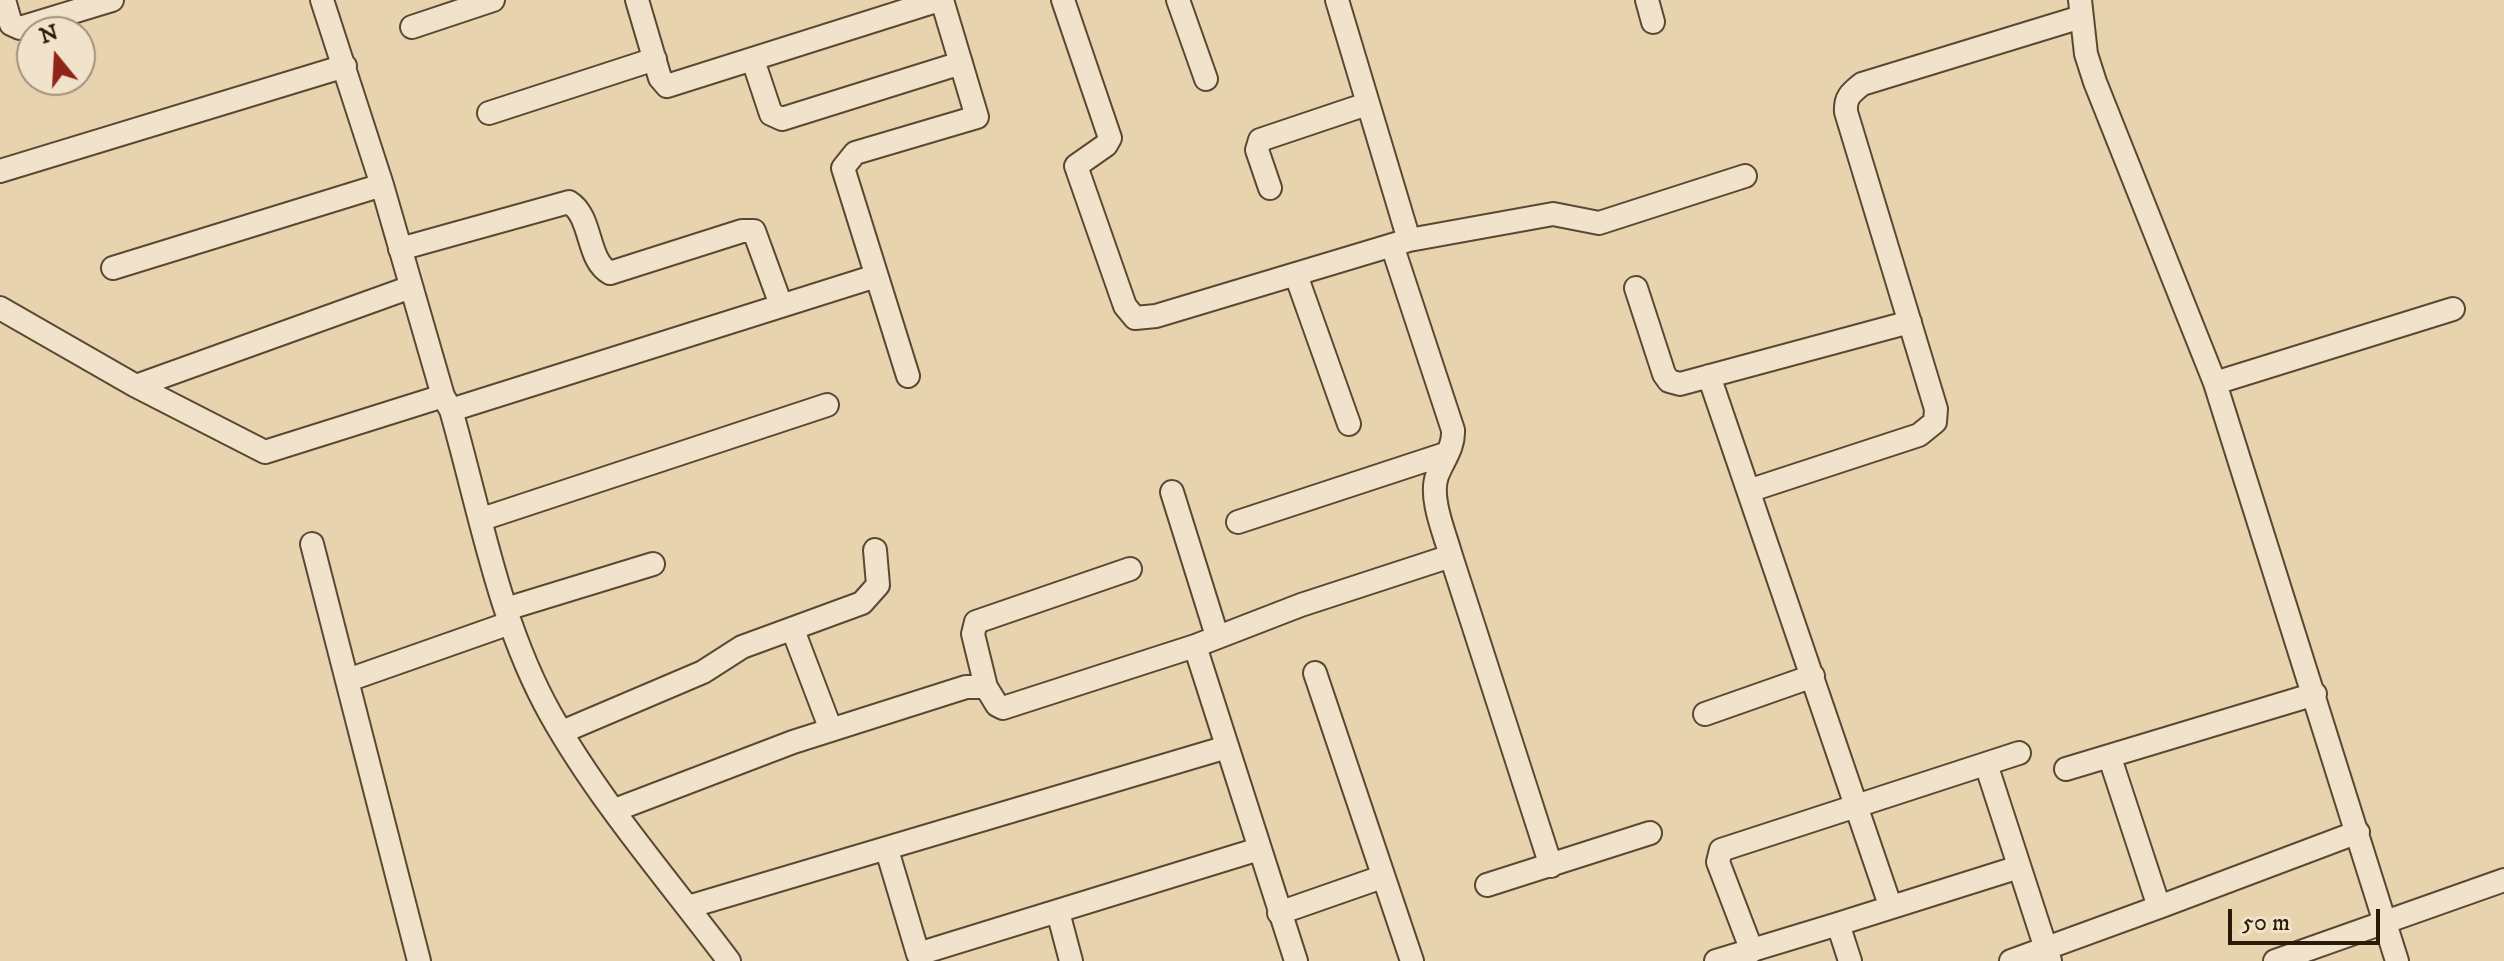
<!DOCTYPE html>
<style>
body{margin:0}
#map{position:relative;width:2504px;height:961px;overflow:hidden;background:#e8d3af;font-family:"IM FELL DW Pica",serif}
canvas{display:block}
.north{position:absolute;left:16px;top:16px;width:80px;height:80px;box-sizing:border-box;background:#f0e2cb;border:2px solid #a1927d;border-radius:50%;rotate:342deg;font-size:22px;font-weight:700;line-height:32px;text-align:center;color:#2b1a08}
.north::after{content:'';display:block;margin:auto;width:28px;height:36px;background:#8f2418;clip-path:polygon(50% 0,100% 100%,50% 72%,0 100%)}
.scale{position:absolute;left:2228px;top:909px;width:152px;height:36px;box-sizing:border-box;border:4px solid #2b1a08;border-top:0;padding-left:10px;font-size:24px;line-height:28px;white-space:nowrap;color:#2b1a08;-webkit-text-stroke:6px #f0e2cb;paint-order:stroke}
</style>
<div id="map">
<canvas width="2504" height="961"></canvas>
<div class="north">N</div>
<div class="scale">50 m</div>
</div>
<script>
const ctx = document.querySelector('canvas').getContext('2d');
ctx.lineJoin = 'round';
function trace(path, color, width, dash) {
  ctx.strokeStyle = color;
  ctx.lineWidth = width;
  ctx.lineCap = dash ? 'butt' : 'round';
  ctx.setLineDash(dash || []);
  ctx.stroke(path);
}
const minor = new Path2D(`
 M4 0 11 24 20 28 112 0
 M322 0 382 185 443 396 451 410C480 511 499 623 551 715 600 802 669 881 729 961
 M637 0 660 78 667 86 939 0
 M1063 0 1110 138 1106 145 1076 166 1125 306 1135 318 1156 316 1409 240 1553 214 1599 223 1745 176
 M1178 0 1206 79
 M1337 0 1409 240
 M1647 0 1653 22
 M2080 0 2086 54 2095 82 2215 383 2397 961
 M412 27 493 0
 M753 60 771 114 782 119 961 63
 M489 113 655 59
 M0 171 345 66
 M1270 188 1257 150 1260 140 1367 104
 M400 249 569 202C593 217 586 260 610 273L742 231H754L781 305
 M113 268 382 185
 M1296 275 1349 424
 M1636 288 1664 374 1669 381 1680 384 1910 322
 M0 308 136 386 265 452 443 396
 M908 376 843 168 855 153 977 117 942 0
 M1709 376 1890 905
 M2215 383 2453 309
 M136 386 411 287
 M451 410 876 276
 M1751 490 1919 435 1935 422 1936 409 1846 112C1845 97 1851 93 1862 84L2081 17
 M1172 492 1217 636
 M482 519 827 405
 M1238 522 1448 453
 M312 544 419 961
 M1451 556 1551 866
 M506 609 653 564
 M793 630 831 730
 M1195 646 1301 605 1451 556C1445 534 1429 498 1437 476 1443 460 1454 448 1453 430L1392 245
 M1315 673 1412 961
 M348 680 510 623
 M986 687 973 634 976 622 1130 569
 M1705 714 1813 676
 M562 732 703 672 742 647 862 603 878 585 875 550
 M2110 758 2159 907 2358 832
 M1986 764 2050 961
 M2066 769 2315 694
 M615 810 793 742 966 687H986L997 705 1003 708 1195 646 1296 961
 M887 850 918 954 1259 849
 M1487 885 1650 833
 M688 907 1227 747
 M1058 912 1071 961
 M1279 913 1382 877
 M1752 951 1718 862 1721 850 2019 753
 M1716 961 1838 924
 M1850 961 1838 924 2019 867
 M2011 961 2159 907
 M2275 961 2504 880`);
trace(minor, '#5a4832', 26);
trace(minor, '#f0e2cb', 22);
</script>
